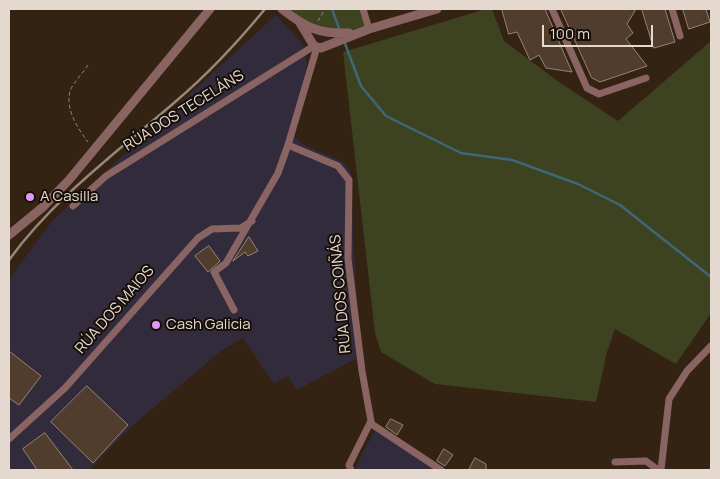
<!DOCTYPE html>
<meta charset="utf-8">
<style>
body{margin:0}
#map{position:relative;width:720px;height:479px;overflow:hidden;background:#342313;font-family:Manrope,sans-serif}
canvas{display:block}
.frame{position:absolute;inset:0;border:10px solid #e5d9cf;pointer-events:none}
.scale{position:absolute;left:542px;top:25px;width:111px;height:22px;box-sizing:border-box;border:2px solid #e5d9cf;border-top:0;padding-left:6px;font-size:15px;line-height:18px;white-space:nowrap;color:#e5d9cf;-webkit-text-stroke:4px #160e08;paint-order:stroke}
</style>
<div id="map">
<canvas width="720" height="479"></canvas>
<div class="frame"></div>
<div class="scale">100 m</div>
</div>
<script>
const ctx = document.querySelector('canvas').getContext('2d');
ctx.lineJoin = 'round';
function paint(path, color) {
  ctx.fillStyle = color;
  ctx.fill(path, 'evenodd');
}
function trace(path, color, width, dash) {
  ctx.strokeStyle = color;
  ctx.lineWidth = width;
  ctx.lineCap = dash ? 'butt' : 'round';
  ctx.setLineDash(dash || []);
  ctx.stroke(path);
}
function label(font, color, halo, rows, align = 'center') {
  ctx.font = font + ' Manrope,sans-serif';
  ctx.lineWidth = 4;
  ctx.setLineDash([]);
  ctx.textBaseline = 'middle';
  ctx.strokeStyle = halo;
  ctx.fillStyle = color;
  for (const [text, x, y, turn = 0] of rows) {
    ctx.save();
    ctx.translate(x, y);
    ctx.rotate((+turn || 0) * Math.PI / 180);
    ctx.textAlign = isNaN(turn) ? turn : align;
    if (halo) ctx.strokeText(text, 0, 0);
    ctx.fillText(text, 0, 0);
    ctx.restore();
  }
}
paint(new Path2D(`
 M276 15 302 43 307 63 295 137 304 145 343 162 351 172 354 256 361 356 297 390 288 376 274 384 243 338 221 351 133 425 89 470H9V279L53 220Z
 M375 430 435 470H356L355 468Z`), '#322b3b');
paint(new Path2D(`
 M282 9H363L369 29C326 37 318 29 282 9Z
 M486 9H492L504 41 559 82 618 121 711 41V313L676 364 615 329 607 352 596 402 435 384 381 352 375 333 343 52Z`), '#3d4221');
trace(new Path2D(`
 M332 9 340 31
 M344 41 361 86 386 116 461 153 512 160 578 184 620 205 711 277`), '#3f6779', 2.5);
const building = new Path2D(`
 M502 9H545L572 72 546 68 539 55 530 60 517 32 509 34Z
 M561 9H636L627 24 633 33 626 39 647 66 600 82 592 78Z
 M642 9H665L675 42 654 48Z
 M683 9H706L710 22 689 29Z
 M249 237 258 251 248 256 245 252 233 261Z
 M209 246 220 261 208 272 195 256Z
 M9 351 41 376 19 405 9 398Z
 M87 386 128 425 93 463 51 422Z
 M391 419 403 425 397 435 386 427Z
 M45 433 73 470H37L23 449Z
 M444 449 453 455 445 466 437 461Z
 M475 458 486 464V470H469Z`);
paint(building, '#503d2d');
trace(building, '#998371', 1);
trace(new Path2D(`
 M318 21 325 9
 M88 65C83 73 73 83 70 91 65 109 78 129 88 142`), '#938578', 1, [4, 2.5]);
trace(new Path2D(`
 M363 9 369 29
 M552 9 587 88 599 94 646 78
 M672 9 680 36
 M288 145 338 166 349 180 348 259 362 371 371 421 349 465 351 470
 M73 206 106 176 314 46
 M234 310 214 272 226 263 278 173 288 145 317 47
 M370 423 441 470
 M9 439 65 388 198 238 212 229 241 228 252 221
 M615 462 646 461 658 470
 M661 470 669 399 687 371 711 346`), '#8a6363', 7);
trace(new Path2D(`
 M282 9C306 28 319 34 349 33
 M300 23 314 46 321 48 369 29 437 9
 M9 235 43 207 69 180 210 9`), '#8a6363', 9);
trace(new Path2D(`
 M9 260C54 198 117 152 175 102 208 74 237 43 265 9`), '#96877b', 2.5);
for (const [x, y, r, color] of [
 [30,197,5,"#dd99f3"],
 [156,325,5,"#dd99f3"]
]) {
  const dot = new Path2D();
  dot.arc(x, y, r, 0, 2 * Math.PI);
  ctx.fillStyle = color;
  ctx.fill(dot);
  trace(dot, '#160e08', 2);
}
label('15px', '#e5d9cf', '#160e08', [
 ["RÚA DOS TECELÁNS",184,111,-32],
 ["RÚA DOS COIÑÁS",341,294,-95],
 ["RÚA DOS MAIOS",115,310,-49]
]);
label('15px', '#e5d9cf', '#160e08', [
 ["A Casilla",40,197],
 ["Cash Galicia",166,325]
], 'left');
</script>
